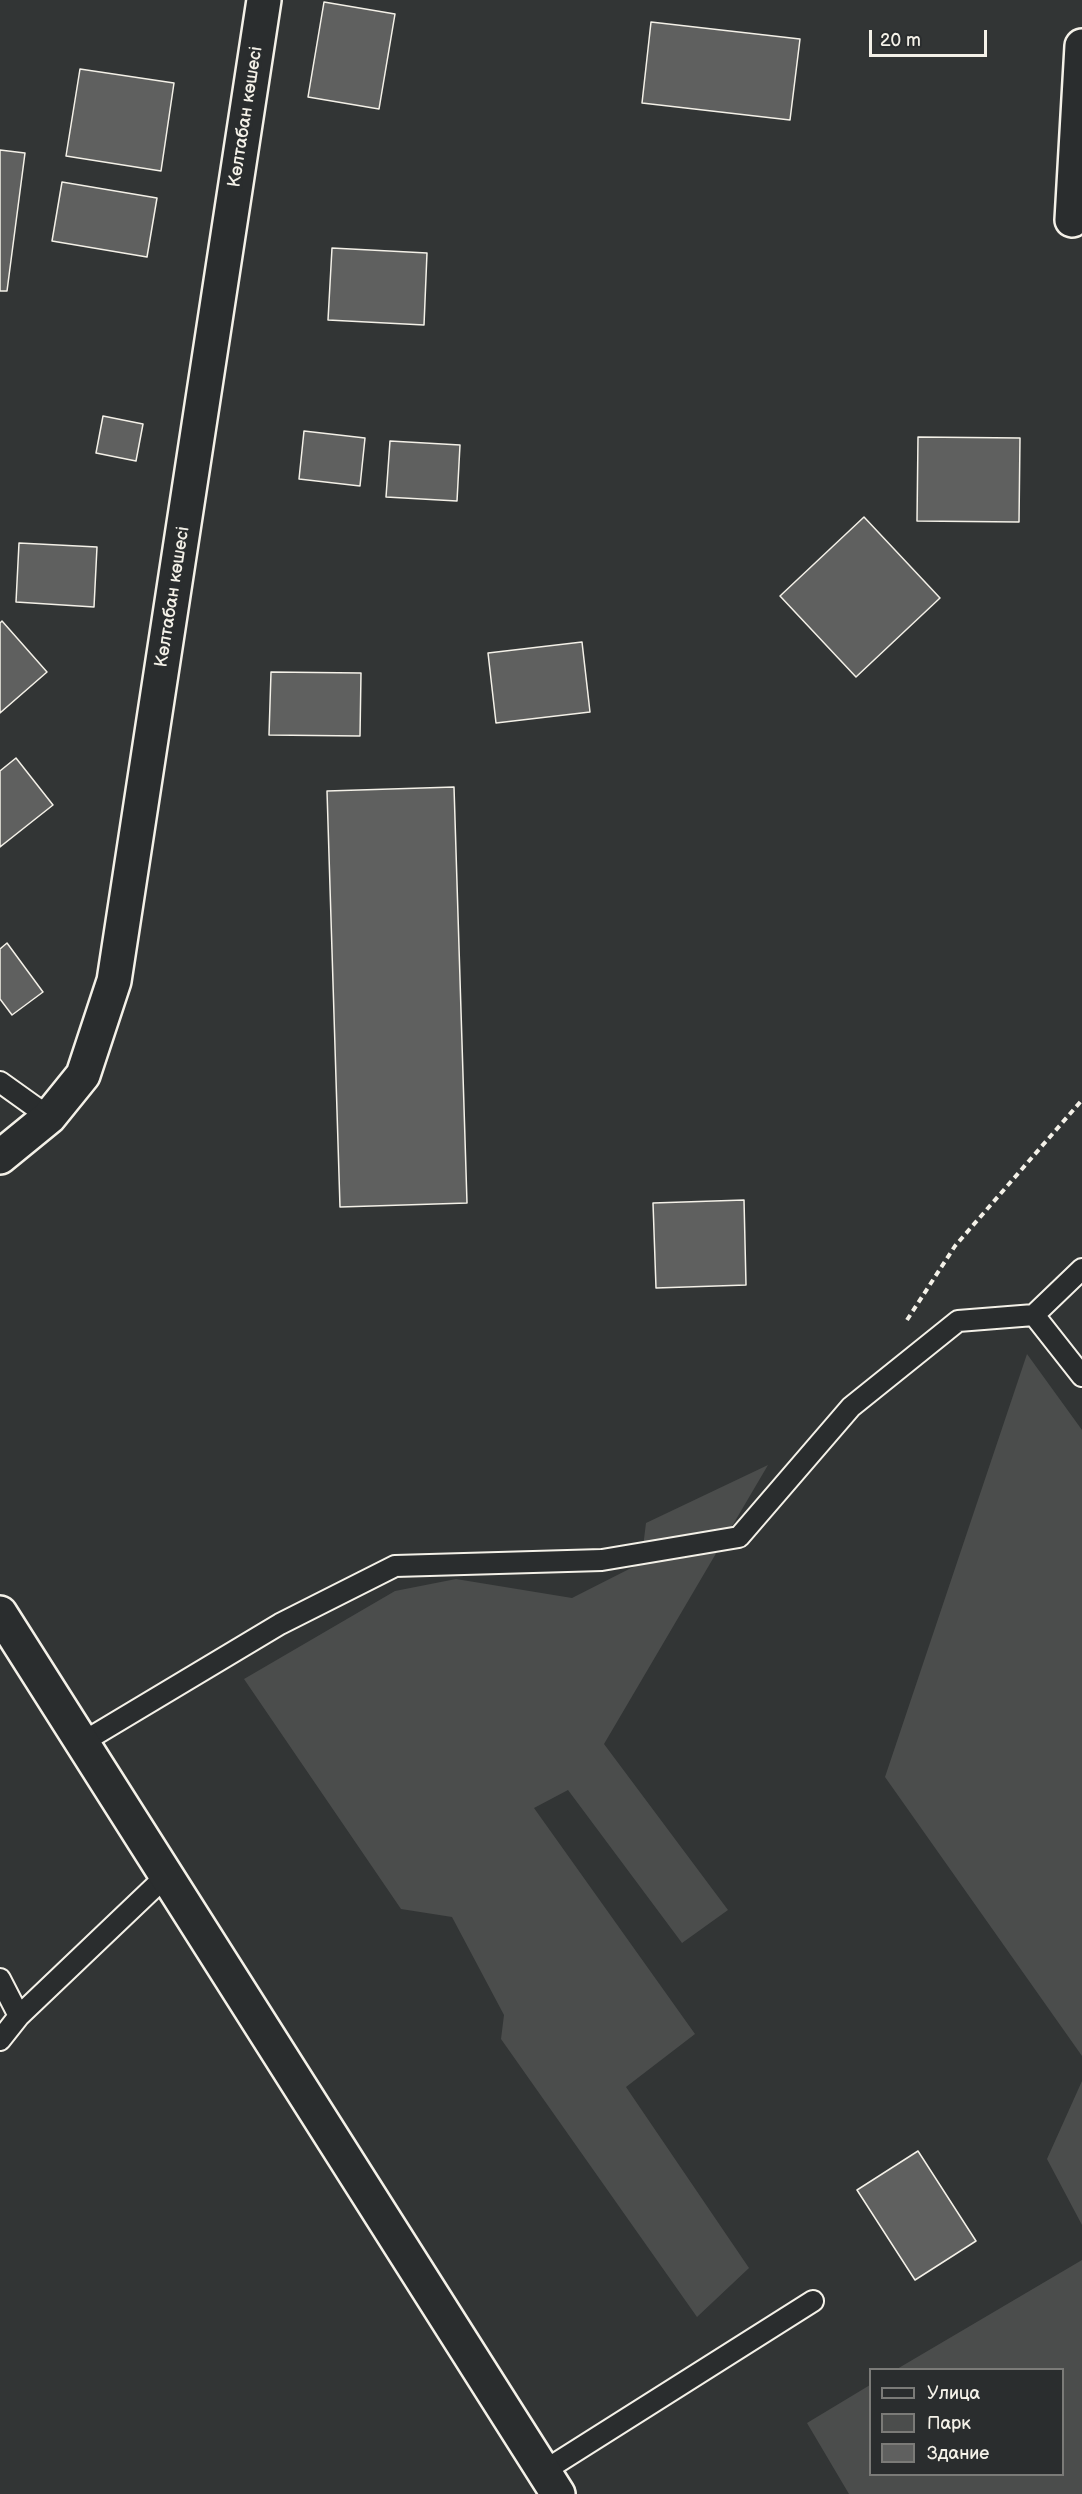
<!DOCTYPE html>
<meta charset="utf-8">
<style>
body{margin:0}
#map{position:relative;width:1082px;height:2494px;overflow:hidden;background:#323535;font-family:"Balsamiq Sans",sans-serif}
canvas{display:block}
.legend{position:absolute;left:869px;top:2368px;width:195px;height:108px;box-sizing:border-box;background:#2a2d2e;border:2px solid #7b7b78;margin:0;padding:8px 10px;list-style:none;font-size:18px;color:#f4f1e8}
.legend li{display:flex;align-items:center;gap:12px;height:30px}
.legend b{width:30px;border:2px solid #7b7b78}
.scale{position:absolute;left:869px;top:30px;width:118px;height:27px;box-sizing:border-box;border:3px solid #f4f1e8;border-top:0;padding-left:8px;font-size:18px;line-height:21px;white-space:nowrap;color:#f4f1e8;-webkit-text-stroke:4px #2a2d2e;paint-order:stroke}
</style>
<div id="map">
<canvas width="1082" height="2494"></canvas>
<ul class="legend">
<li><b style="height:8px;background:#2a2d2e"></b>Улица</li>
<li><b style="height:16px;background:#4b4d4c"></b>Парк</li>
<li><b style="height:16px;background:#5f605f"></b>Здание</li>
</ul>
<div class="scale">20 m</div>
</div>
<script>
const ctx = document.querySelector('canvas').getContext('2d');
ctx.lineJoin = 'round';
function paint(path, color) {
  ctx.fillStyle = color;
  ctx.fill(path, 'evenodd');
}
function trace(path, color, width, dash) {
  ctx.strokeStyle = color;
  ctx.lineWidth = width;
  ctx.lineCap = dash ? 'butt' : 'round';
  ctx.setLineDash(dash || []);
  ctx.stroke(path);
}
function label(font, color, halo, rows, align = 'center') {
  ctx.font = font + ' "Balsamiq Sans",sans-serif';
  ctx.lineWidth = 6;
  ctx.setLineDash([]);
  ctx.textBaseline = 'middle';
  ctx.strokeStyle = halo;
  ctx.fillStyle = color;
  for (const [text, x, y, turn = 0] of rows) {
    ctx.save();
    ctx.translate(x, y);
    ctx.rotate((+turn || 0) * Math.PI / 180);
    ctx.textAlign = isNaN(turn) ? turn : align;
    if (halo) ctx.strokeText(text, 0, 0);
    ctx.fillText(text, 0, 0);
    ctx.restore();
  }
}
paint(new Path2D(`
 M1027 1354 1082 1430V2056L885 1777Z
 M768 1465 604 1744 728 1910 682 1943 568 1790 534 1808 695 2034 626 2087 749 2268 697 2317 501 2039 504 2015 452 1917 401 1909 244 1679 395 1591 456 1579 572 1598 641 1563 646 1523Z
 M1082 2081V2225L1047 2159Z
 M1082 2260V2494H849L807 2423 870 2385V2474H1062V2370L897 2369Z`), '#4b4d4c');
const building = new Path2D(`
 M324 2 395 14 379 109 308 97Z
 M651 22 800 39 790 120 642 103Z
 M80 69 174 83 161 171 66 156Z
 M0 150 25 153 7 291H0Z
 M62 182 157 198 147 257 52 241Z
 M332 248 427 253 424 325 328 320Z
 M103 416 143 424 136 461 96 453Z
 M304 431 365 438 360 486 299 479Z
 M918 437 1020 438 1019 522 917 521Z
 M390 441 460 445 457 501 386 497Z
 M864 517 940 598 856 677 780 596Z
 M19 543 97 547 94 607 16 602Z
 M2 621 47 672 0 713V623Z
 M582 642 590 712 496 723 488 653Z
 M271 672 361 673 360 736 269 735Z
 M16 758 53 805 0 847V771Z
 M454 787 467 1203 340 1207 327 791Z
 M7 943 43 992 12 1015 0 999V949Z
 M744 1200 746 1285 656 1288 653 1203Z
 M918 2151 976 2241 915 2280 857 2190Z`);
paint(building, '#5f605f');
trace(building, '#f4f1e8', 1.5);
const lane = new Path2D(`
 M0 1082 49 1117
 M1034 1315 1082 1269
 M83 1742 280 1624 395 1566 602 1560 739 1537 851 1407 958 1321 1034 1315 1082 1376
 M0 1979 19 2016 167 1875
 M0 2040 19 2016
 M544 2471 813 2301`);
const street = new Path2D(`
 M1072 220 1082 46
 M0 1157 49 1117 83 1075 114 981 264 0`);
const secondary = new Path2D(`
 M0 1613 558 2494`);
trace(lane, '#f4f1e8', 24);
trace(street, '#f4f1e8', 38);
trace(secondary, '#f4f1e8', 38);
trace(new Path2D(`
 M907 1320 955 1246 1082 1100`), '#f4f1e8', 4, [6, 4.5]);
trace(lane, '#2a2d2e', 20);
trace(street, '#2a2d2e', 33);
trace(secondary, '#2a2d2e', 33);
label('18px', '#f4f1e8', '#2a2d2e', [
 ["Көлтабан көшесі",246,117,-81],
 ["Көлтабан көшесі",173,597,-81]
]);
</script>
